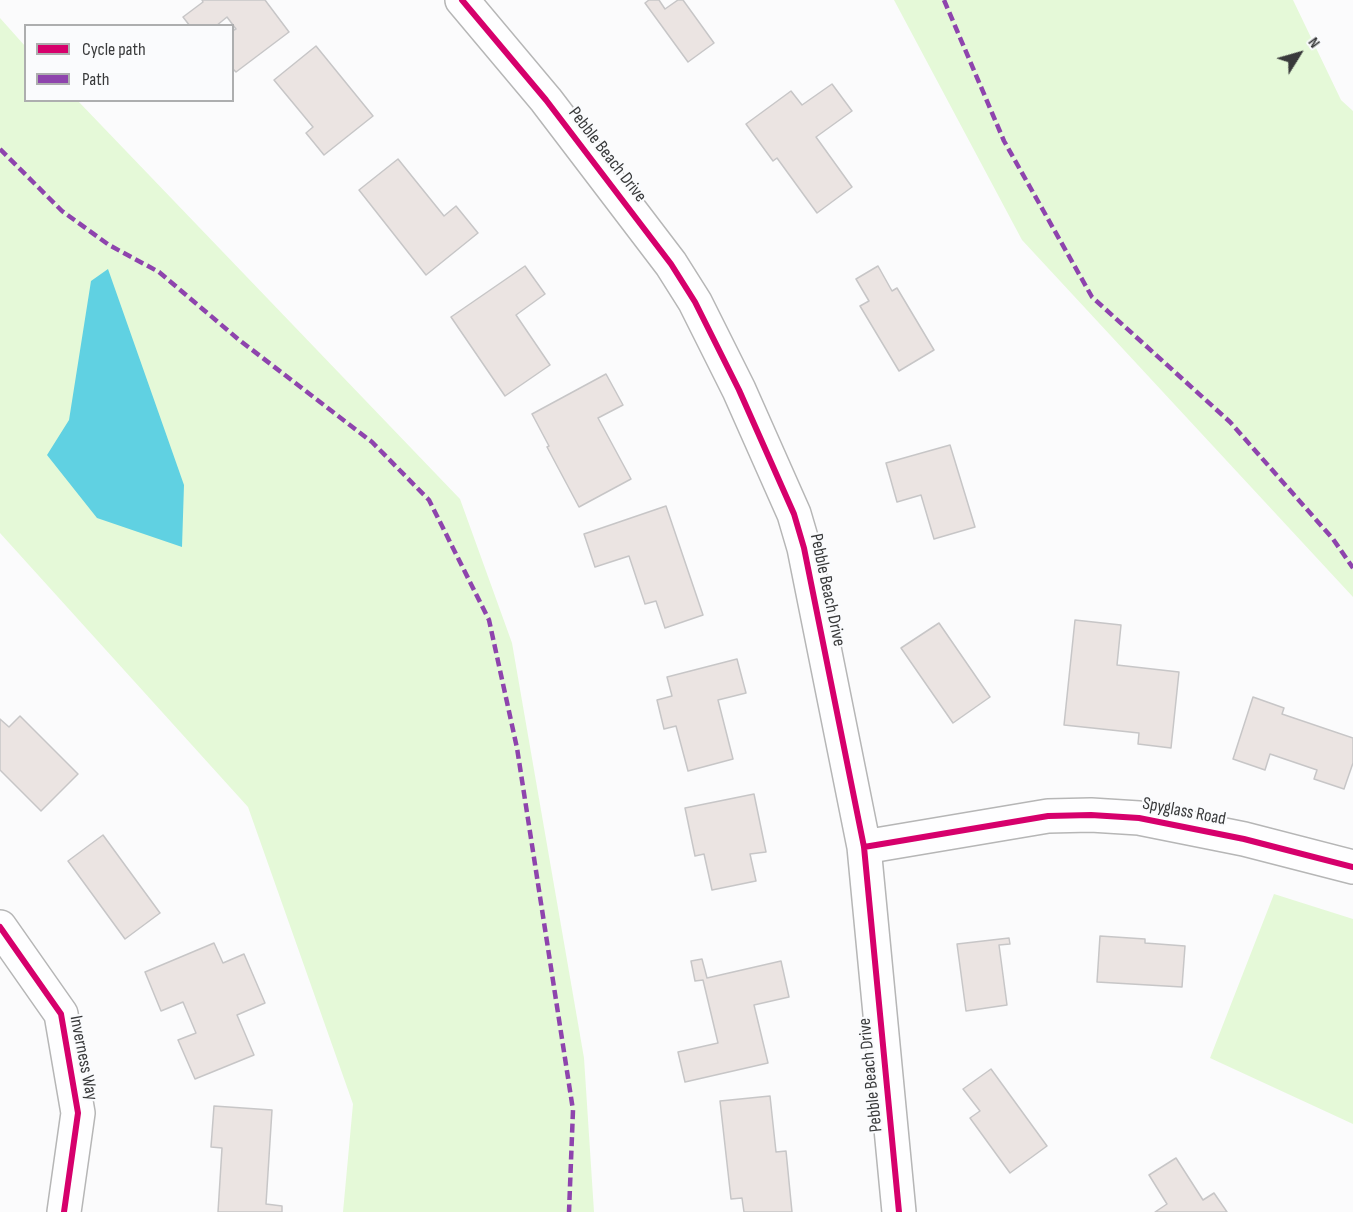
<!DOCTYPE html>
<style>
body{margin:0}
#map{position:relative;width:1353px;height:1212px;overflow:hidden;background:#fbfbfc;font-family:"Sofia Sans Condensed",sans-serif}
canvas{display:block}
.legend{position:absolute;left:24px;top:24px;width:210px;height:78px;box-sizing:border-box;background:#fafbfd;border:2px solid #adaeaf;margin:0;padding:8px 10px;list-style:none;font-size:18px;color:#393a3b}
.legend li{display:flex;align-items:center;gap:12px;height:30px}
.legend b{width:30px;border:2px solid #adaeaf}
.north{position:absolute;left:1269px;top:24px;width:60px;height:60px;-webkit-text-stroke:4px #fafbfd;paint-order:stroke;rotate:53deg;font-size:16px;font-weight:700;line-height:24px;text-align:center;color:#393a3b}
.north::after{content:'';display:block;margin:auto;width:21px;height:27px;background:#393a3b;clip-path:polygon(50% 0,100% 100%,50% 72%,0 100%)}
</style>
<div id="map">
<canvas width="1353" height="1212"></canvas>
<ul class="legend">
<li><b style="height:8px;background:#d6006c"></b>Cycle path</li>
<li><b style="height:8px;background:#8e44ad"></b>Path</li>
</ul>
<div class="north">N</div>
</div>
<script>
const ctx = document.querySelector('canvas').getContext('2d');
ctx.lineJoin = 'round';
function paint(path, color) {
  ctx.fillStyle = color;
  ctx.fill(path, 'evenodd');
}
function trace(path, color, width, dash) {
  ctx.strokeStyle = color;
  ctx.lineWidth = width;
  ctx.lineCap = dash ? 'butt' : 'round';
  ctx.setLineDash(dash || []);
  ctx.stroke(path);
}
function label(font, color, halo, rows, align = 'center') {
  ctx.font = font + ' "Sofia Sans Condensed",sans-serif';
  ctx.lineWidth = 4.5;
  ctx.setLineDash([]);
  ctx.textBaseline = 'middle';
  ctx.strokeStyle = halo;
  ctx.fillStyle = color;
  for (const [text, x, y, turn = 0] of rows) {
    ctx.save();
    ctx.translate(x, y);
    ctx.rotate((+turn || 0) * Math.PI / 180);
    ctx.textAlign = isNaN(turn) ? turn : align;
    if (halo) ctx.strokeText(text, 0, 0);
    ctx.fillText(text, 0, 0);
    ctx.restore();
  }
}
paint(new Path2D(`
 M894 0H1293L1341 100 1353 111V597L1022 240Z
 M0 18 25 46 26 100 78 101 460 499 512 643 584 1058 594 1212H343L353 1104 248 807 0 533Z
 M1274 894 1353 919V1124L1210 1058Z`), '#e5f9d8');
paint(new Path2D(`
 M108 269 184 485 182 547 97 518 47 455 69 420 91 281Z`), '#60d1e2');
const building = new Path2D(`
 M202 0H265L289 32 236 72 232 68V31L236 29 227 17 216 26H190L183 17 203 2Z
 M649 0H659L665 9 678 0H683L714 43 688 62 645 3Z
 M316 46 373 116 324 155 306 133 313 127 274 80Z
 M832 84 852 111 816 137 852 187 817 213 777 158 773 161 746 124 791 91 802 105Z
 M398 159 444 216 456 206 478 233 426 275 359 190Z
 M525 266 545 294 516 315 550 365 505 396 451 317Z
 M878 266 892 291 897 288 934 350 899 371 860 306 869 301 856 279Z
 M606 374 623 405 598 418 631 479 579 507 547 447 549 446 532 414Z
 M950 445 975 527 934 539 921 495 897 502 886 463Z
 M666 506 703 615 665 628 656 601 645 604 629 556 595 567 584 534Z
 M1075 620 1121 625 1117 665 1179 672 1171 748 1138 744 1139 733 1064 725Z
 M939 623 990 697 953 723 901 648Z
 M737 659 746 693 718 700 733 759 688 771 676 726 664 729 657 700 672 696 667 677Z
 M1253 697 1284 708 1282 714 1353 738V763L1344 789 1314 779 1317 770 1270 754 1265 770 1233 759Z
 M20 716 78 774 41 811 0 770V719L9 727Z
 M754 794 766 852 750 854 756 881 712 890 704 854 695 856 685 808Z
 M103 835 160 913 125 939 68 861Z
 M1100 936 1145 939V943L1185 946 1182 987 1097 982Z
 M1009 938 1010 944 999 945 1007 1005 966 1011 957 944Z
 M214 943 223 963 244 954 265 1003 237 1015 254 1055 195 1079 178 1040 196 1033 183 1002 161 1011 145 972Z
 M702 959 707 978 781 961 789 997 754 1005 768 1063 685 1082 678 1052 718 1043 703 980 695 981 691 961Z
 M991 1069 1047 1146 1010 1173 970 1118 980 1111 963 1089Z
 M770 1096 776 1152 786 1151 792 1212H744L742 1198 731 1199 720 1101Z
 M214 1106 272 1110 266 1204 282 1206V1212H218L222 1148 211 1147Z
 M1176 1158 1203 1200 1214 1193 1227 1212H1155L1167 1204 1149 1175Z`);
paint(building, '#ebe4e2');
trace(building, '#c7c6c7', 1.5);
const minor = new Path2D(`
 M462 0 546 100 671 264 695 302 739 390 794 514 804 548 864 847 899 1212
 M864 847 1048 816 1091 815 1139 818 1244 839 1353 867
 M0 927 61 1014 78 1113 64 1212`);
trace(minor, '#b6b6b6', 36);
trace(minor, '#fefeff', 33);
trace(new Path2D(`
 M944 0 1004 141 1092 297 1230 422 1333 539 1353 568
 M0 149 62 211 109 245 159 272 238 339 372 442 429 500 489 620 517 748 573 1110 569 1212`), '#8e44ad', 4.5, [9, 4.5]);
trace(new Path2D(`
 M462 0 546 100 671 264 695 302 739 390 794 514 804 548 864 847 899 1212
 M864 847 1048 816 1091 815 1139 818 1244 839 1353 867
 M0 927 61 1014 78 1113 64 1212`), '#d6006c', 6);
label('18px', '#393a3b', '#fafbfd', [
 ["Pebble Beach Drive",607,155,52],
 ["Pebble Beach Drive",827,590,78],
 ["Spyglass Road",1184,812,11],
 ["Inverness Way",83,1058,79],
 ["Pebble Beach Drive",871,1075,-96]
]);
</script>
